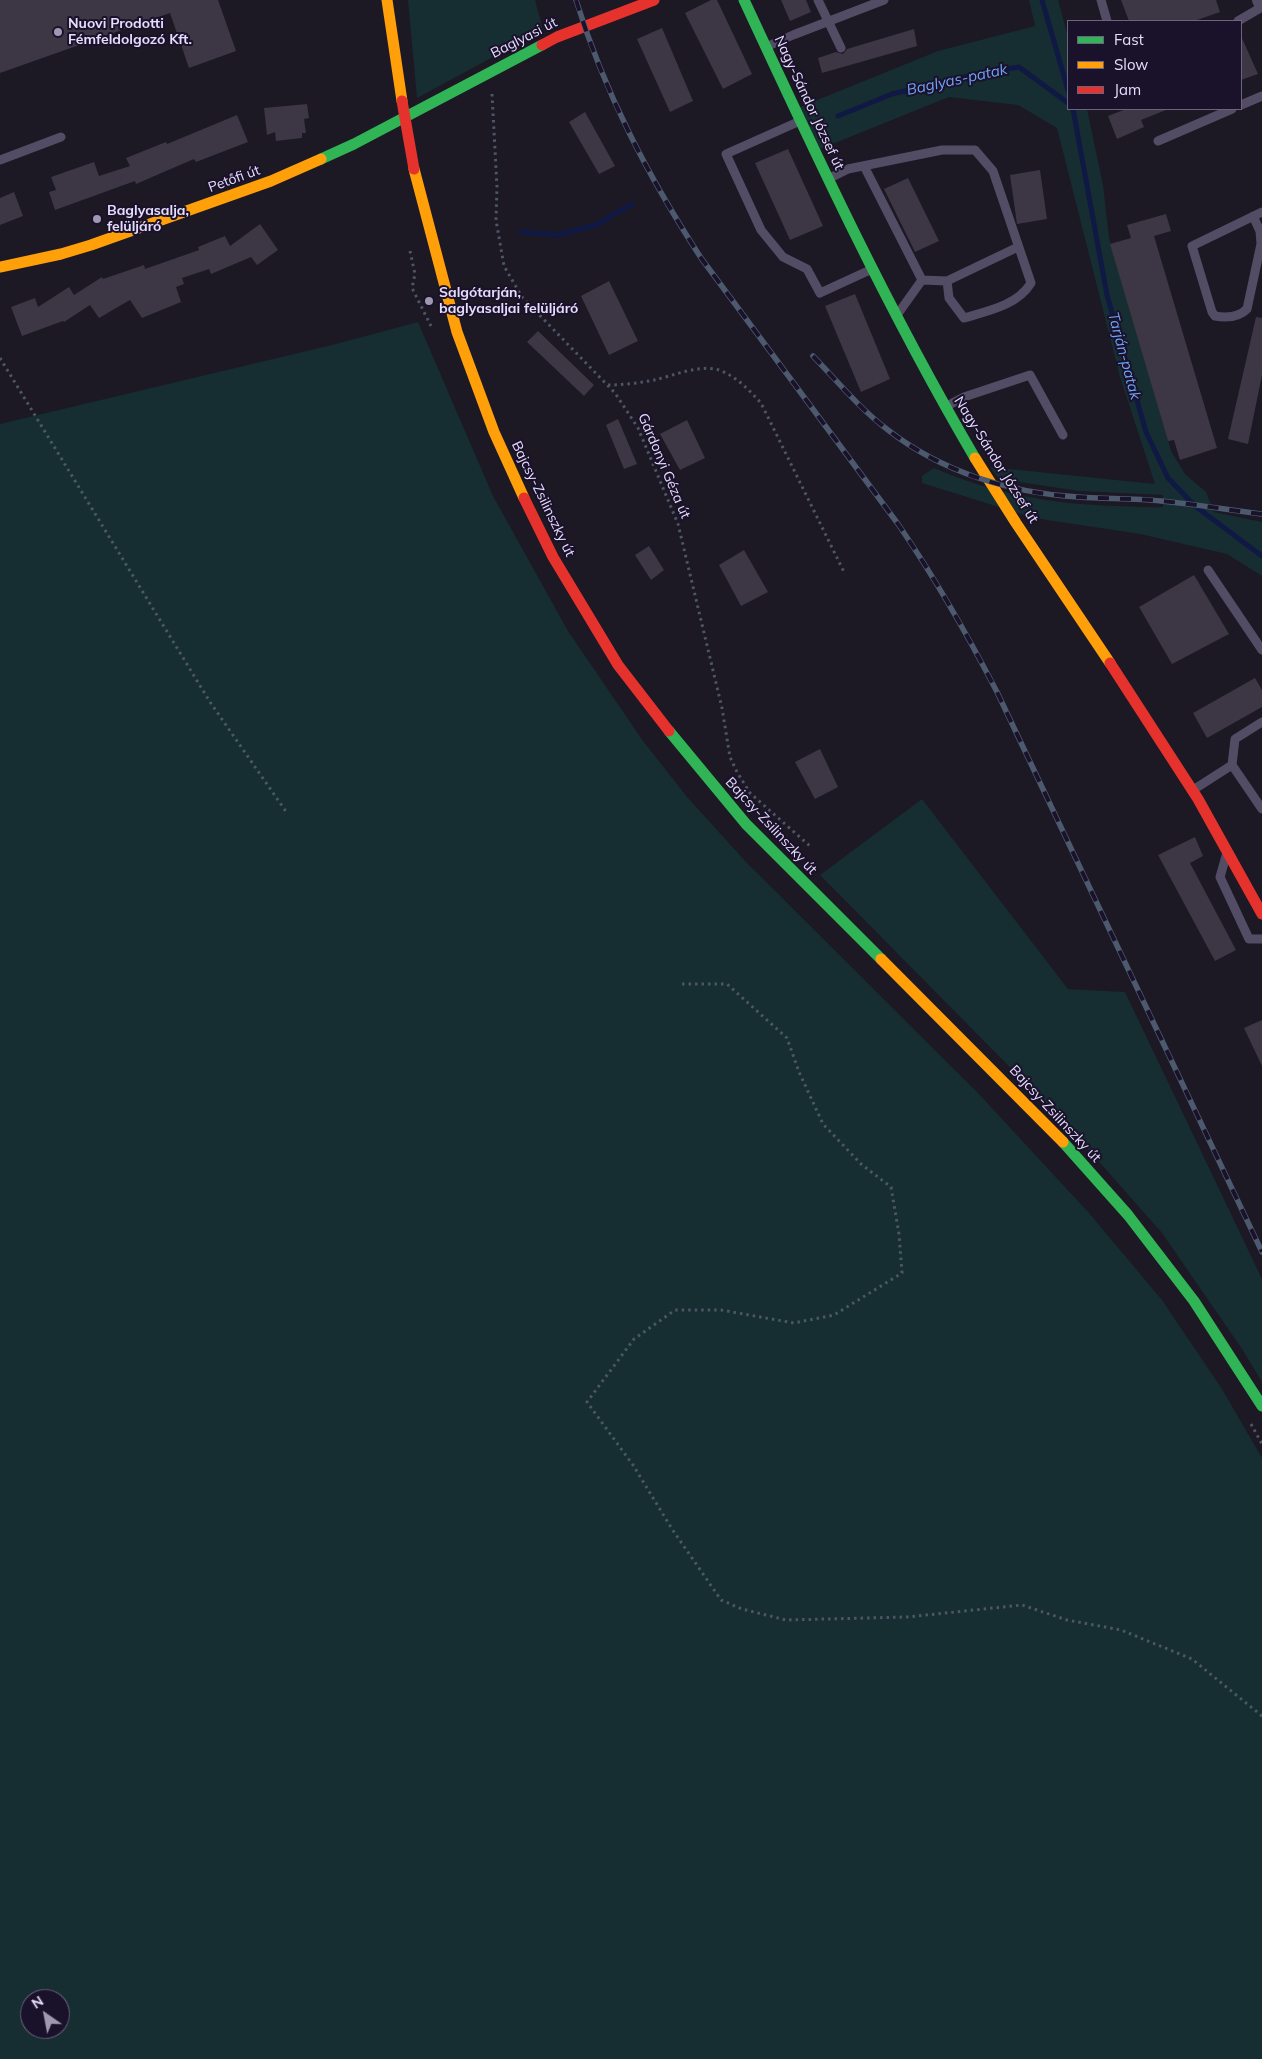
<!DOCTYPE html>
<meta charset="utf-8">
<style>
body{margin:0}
#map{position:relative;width:1262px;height:2059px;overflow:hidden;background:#1c1824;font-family:Mulish,sans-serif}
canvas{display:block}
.legend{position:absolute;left:1067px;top:20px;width:175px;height:90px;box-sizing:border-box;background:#1a122a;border:1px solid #6c637e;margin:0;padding:6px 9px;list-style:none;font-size:15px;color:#e6ddfd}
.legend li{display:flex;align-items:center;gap:10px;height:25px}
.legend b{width:25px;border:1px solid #6c637e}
.north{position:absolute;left:20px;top:1989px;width:50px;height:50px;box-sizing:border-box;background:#1a122a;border:1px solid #6c637e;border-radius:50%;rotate:327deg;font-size:14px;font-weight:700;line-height:20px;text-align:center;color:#e6ddfd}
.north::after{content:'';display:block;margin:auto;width:18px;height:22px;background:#9f98b1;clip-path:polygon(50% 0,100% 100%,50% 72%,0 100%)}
</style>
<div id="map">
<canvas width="1262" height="2059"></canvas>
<ul class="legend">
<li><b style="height:6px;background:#30b455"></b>Fast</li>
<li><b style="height:6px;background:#ff9f0a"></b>Slow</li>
<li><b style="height:6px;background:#e5322d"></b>Jam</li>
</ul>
<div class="north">N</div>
</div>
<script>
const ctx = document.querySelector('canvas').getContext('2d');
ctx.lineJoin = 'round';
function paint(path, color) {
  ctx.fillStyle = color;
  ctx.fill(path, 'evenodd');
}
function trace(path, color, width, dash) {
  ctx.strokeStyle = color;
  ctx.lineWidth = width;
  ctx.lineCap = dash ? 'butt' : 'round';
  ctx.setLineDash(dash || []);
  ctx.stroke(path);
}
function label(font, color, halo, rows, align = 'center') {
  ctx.font = font + ' Mulish,sans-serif';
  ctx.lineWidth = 4;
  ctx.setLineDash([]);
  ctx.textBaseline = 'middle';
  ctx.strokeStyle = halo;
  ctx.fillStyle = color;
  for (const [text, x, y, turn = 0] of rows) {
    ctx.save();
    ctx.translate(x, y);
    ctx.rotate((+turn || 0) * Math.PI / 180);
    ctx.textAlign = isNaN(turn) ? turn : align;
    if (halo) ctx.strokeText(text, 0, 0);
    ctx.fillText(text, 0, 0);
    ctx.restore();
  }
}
paint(new Path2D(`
 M408 0H535L543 30 417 98Z
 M1029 0H1058L1068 37V109H1087L1103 185 1109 238 1171 451 1185 474 1206 492 1214 512 1262 522V576L1227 554 1140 534 1034 518 922 483V476L934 468C995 494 1051 504 1117 506 1132 506 1148 508 1163 507V495L1079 491 999 479 990 467 1155 484 1120 377 1057 128 1018 105 949 97 815 151 795 109 938 51 1035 26Z
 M418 322 493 496 568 631 643 741 688 798 747 863 978 1093 1089 1213 1162 1300 1222 1389 1262 1458V2059H0V424L336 344ZM30 1999H60V2029H30Z
 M922 799 1068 989 1125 992 1262 1279V1382L1242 1349 1162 1233 1063 1121 820 875Z`), '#162d32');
trace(new Path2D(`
 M1042 0 1068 90
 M1073 109 1107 295 1146 432 1168 478 1195 506 1262 556
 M838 116 892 94 977 74 1019 67 1068 103
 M521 232 558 235 596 225 632 204`), '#0f1944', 5);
paint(new Path2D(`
 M0 0H218L236 51 189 68 170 13 0 73Z
 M711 0H717L752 74 723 89 685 13Z
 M781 0H806L811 12 790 21Z
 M1121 0H1216L1220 12 1194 21H1129Z
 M662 28 693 101 670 112 637 39Z
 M914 29 917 46 822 73 818 58 836 52 843 54 847 49Z
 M1241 36 1258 74 1241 80Z
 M307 104 309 118 304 119 306 133H302V138L276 141 275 132 267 135 264 108Z
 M1126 109H1166V110L1141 120 1144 127 1117 139 1108 116Z
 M585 112 615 166 599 174 569 122Z
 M237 115 248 142 196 162 194 159 136 184 135 181 55 210 49 192 56 190 51 177 94 162 99 176 130 166 126 158 166 142 167 144Z
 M788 149 823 226 790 240 755 163Z
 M1040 170 1047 219 1017 224 1010 175Z
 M908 178 939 241 915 252 884 189Z
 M14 192 23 216 0 225V198Z
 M1166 214 1171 231 1154 236 1217 448 1180 460 1174 440 1168 441 1110 244 1131 238 1127 225Z
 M260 224 278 250 257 265 251 257 211 274 209 269 182 278 184 284 176 287 181 302 142 318 130 300 99 318 90 305 64 322 63 321 22 336 11 307 35 298 38 307 69 287 74 295 102 277 103 279 144 265 145 269 199 250 198 247 225 236 230 246Z
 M609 281 638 341 609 355 581 296Z
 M855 294 890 379 861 392 825 306Z
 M1256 317 1262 318V375L1248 444 1228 439Z
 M538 331 594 385 584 396 527 342Z
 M618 419 637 464 624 469 606 425Z
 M687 420 705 458 680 470 660 434Z
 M649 546 664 570 651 580 635 555Z
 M744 550 768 592 741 606 719 565Z
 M1194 575 1229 634 1172 664 1139 607Z
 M1255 678 1262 690V707L1207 738 1193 713Z
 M820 749 838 787 815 799 795 762Z
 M1195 837 1203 856 1190 863 1236 950 1215 961 1158 855Z
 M1262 1020V1066L1244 1028Z`), '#3c3645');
trace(new Path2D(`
 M492 94 497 187 496 220 504 266 522 297 615 393 638 428 678 524 722 708 730 757 737 772 750 793 811 847
 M410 251 415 274 412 288 431 326
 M0 358 210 702 287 813
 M608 385C623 385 639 383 654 380 673 376 699 364 719 370 736 376 749 390 761 403L844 572
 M682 984H727L787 1038 799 1072 823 1124 861 1164 891 1187 899 1234 902 1273 834 1315 794 1323 721 1310H675L634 1339 587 1402 633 1465 672 1529 721 1600 742 1609 786 1620 907 1617 1022 1605 1067 1620 1121 1630 1192 1659 1262 1716
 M1251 1424 1262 1444`), '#4d5665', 3, [2.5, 4]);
trace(new Path2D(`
 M818 0 841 48
 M1101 0 1107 21
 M1238 21 1262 7
 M766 47 793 35 884 0
 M1241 105 1262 96
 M800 121 726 154 761 230 783 257 807 269 820 293 870 270
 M1158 141 1232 109
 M0 160 61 137
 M864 166 922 280 947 281
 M828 179 848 169 942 150H975L993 171 1031 283C1018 305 988 311 964 318L949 298 947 281 1018 247
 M1253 216 1260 231 1261 244 1247 309C1239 317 1226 318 1215 316L1212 312 1192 246 1262 212
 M897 315 922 280
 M945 407 964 397 1030 375 1063 435
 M1208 570 1262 650
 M1262 722 1235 739 1232 765 1262 809
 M1193 790 1232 765
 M1226 856 1220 877 1249 939H1262`), '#524d65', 9);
trace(new Path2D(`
 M1260 0 1262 4`), '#524d65', 16);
trace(new Path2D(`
 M744 0C816 155 888 310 975 458
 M321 159 354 144 542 45
 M669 731 746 824 881 959
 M1063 1142 1128 1215 1194 1301 1262 1406`), '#30b455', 11);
trace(new Path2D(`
 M387 0 402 101
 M414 169 457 332 494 432 524 498
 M0 267 61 254 91 245 271 181 321 159
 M975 458 1016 523 1110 663
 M881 959 1063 1142`), '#ff9f0a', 11);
trace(new Path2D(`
 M542 45 557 37 654 0
 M524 498 553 557 618 665 669 731
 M1110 663 1198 799 1262 914`), '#e5322d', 11);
const rail = new Path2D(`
 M576 0C605 94 648 176 701 258L898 524C935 578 967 634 997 692L1262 1252
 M813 356C837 381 860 409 888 430 942 472 1010 493 1078 497 1105 499 1133 498 1161 501 1195 504 1228 510 1262 514`);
trace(rail, '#4c596e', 5.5);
trace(rail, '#1a122a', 4, [11]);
trace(new Path2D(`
 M402 101 414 169`), '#e5322d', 11);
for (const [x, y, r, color] of [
 [58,32,5,"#9f98b1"],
 [97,219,5,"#9f98b1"],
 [429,301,5,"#9f98b1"]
]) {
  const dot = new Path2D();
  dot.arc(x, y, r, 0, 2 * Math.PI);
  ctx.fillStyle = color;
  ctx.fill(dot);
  trace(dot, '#1a122a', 2);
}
label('bold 14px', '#e6ddfd', '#1a122a', [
 ["Nuovi Prodotti",68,24],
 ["Fémfeldolgozó Kft.",68,40],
 ["Baglyasalja,",107,211],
 ["felüljáró",107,227],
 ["Salgótarján,",439,293],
 ["baglyasaljai felüljáró",439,309]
], 'left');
label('14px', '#e6ddfd', '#1a122a', [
 ["Baglyasi út",524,38,-27],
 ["Nagy-Sándor József út",809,103,65],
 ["Petőfi út",234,179,-20],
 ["Nagy-Sándor József út",996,460,58],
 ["Gárdonyi Géza út",664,466,67],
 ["Bajcsy-Zsilinszky út",543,499,64],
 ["Bajcsy-Zsilinszky út",771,826,47],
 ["Bajcsy-Zsilinszky út",1055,1114,47]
]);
label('italic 15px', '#6fa3f9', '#1a122a', [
 ["Baglyas-patak",957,80,-12],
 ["Tarján-patak",1124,356,75]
]);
</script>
